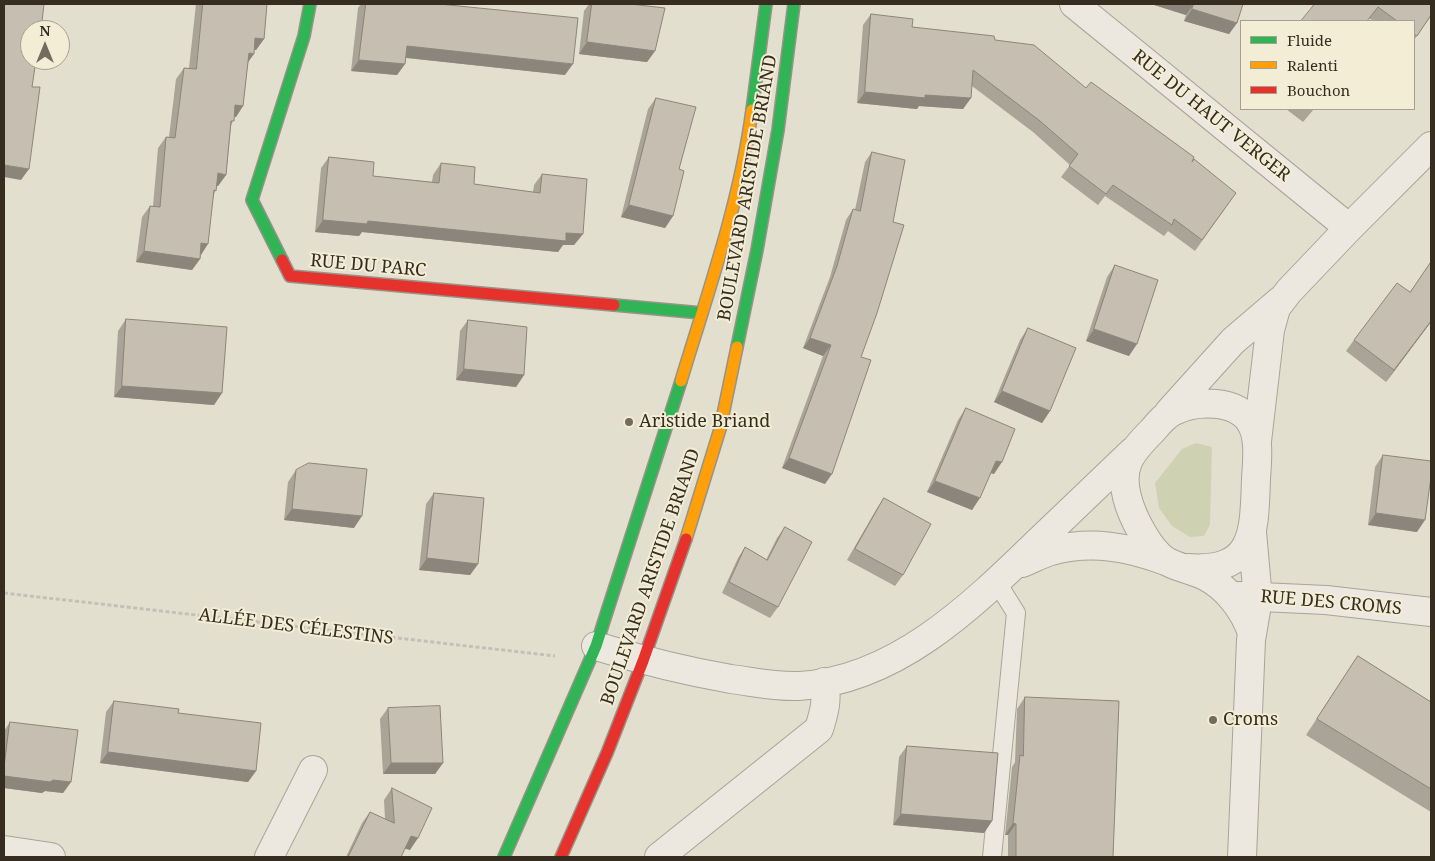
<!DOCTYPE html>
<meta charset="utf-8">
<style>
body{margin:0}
#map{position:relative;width:1435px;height:861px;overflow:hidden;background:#e3dfcf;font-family:"Noto Serif",serif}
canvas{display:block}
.frame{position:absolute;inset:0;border:5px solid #362d20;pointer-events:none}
.legend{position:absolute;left:1240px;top:20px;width:175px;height:90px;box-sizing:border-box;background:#f3edd6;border:1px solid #a7a08d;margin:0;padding:6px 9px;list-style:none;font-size:15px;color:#362d20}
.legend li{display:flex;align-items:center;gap:10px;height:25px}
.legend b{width:25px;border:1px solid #a7a08d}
.north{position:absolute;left:20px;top:20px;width:50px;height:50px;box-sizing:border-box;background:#f3edd6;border:1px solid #a7a08d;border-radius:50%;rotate:0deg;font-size:14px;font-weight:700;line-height:20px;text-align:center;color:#362d20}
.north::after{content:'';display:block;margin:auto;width:18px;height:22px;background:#736b5d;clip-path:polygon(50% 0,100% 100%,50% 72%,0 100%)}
</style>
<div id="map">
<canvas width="1435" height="861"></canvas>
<div class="frame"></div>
<ul class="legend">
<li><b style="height:6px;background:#30b455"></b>Fluide</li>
<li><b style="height:6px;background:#ff9f0a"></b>Ralenti</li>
<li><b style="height:6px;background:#e5322d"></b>Bouchon</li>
</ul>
<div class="north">N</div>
</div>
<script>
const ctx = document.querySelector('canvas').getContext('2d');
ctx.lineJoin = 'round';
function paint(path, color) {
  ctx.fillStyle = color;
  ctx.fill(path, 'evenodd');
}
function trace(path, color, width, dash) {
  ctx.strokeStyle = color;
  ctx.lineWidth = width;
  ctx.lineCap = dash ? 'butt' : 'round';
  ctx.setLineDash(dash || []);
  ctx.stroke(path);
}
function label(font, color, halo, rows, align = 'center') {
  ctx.font = font + ' "Noto Serif",serif';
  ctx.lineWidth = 4;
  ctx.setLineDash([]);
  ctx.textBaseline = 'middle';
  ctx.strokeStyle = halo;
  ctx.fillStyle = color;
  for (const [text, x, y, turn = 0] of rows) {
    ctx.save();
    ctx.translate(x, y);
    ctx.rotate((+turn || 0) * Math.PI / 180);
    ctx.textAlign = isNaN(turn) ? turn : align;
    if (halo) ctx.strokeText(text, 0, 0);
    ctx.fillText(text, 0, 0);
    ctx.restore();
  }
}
paint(new Path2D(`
 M1196 443 1212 447 1210 525 1204 536 1190 537 1172 526 1159 508 1155 483 1182 449Z`), '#cfd2b2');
const lane = new Path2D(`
 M992 857 1016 613 996 581`);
const street = new Path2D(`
 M1074 4 1349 228
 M1169 412 1233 341 1281 300
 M1257 441 1270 330 1276 308 1289 291 1349 228 1431 146
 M1022 563C1032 559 1041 554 1051 551 1091 540 1128 547 1166 561
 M1187 568C1256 573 1254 532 1256 479 1257 461 1260 438 1251 423 1237 399 1196 400 1174 411 1165 415 1159 423 1152 431 1131 452 1119 466 1127 497 1132 517 1149 550 1166 561 1178 568 1193 570 1205 576 1227 587 1244 610 1252 633
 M1239 596 1326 600 1431 612
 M596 646C641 660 685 671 731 679 754 682 776 687 799 686 896 681 973 605 1039 541 1070 511 1101 482 1132 452
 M4 850 51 857
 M269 857 313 770
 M659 857 819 729C824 713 828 699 824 682
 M1242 857 1251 640 1258 599 1252 532`);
const fast = new Path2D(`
 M752 110 766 4
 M282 260 252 200 304 36 310 4
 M614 305 702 313
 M737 347 757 250 778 130 794 4
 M504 857 596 646 681 381`);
const slow = new Path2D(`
 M681 381C708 292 740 202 752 110
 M686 539 720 429 737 347`);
const jam = new Path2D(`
 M282 260 290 276 614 305
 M561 857 607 753 643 661 686 539`);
trace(lane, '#a8a498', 20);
trace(street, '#a8a498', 30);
trace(fast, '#989388', 14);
trace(slow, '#989388', 14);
trace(jam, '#989388', 14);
trace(new Path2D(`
 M4 593 555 656`), '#c4c0b7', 3, [4, 2.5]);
trace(lane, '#ece8df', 18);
trace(street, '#ece8df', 28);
trace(fast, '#30b455', 11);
trace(slow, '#ff9f0a', 11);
trace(jam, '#e5322d', 11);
paint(new Path2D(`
 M196 4H267L264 39 256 50H254L248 63 243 106 236 117H234L231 126 226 175 218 186H217L214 194 200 259 192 270 136 262 142 217 150 206H153L158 148 166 137H169L176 79 184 68H189Z
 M361 4H439L565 75 406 58 405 64 397 75 351 71 358 8Z
 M589 4H630L655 51 647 62 579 54 584 11Z
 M1151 4H1243L1237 23 1229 34 1184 21 1186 15Z
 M1315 4H1431V16L1414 40V21H1374L1370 19Z
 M871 14 912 27 995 40 1086 88 1192 162 1236 193 1195 251 1168 231 1164 236 1105 196 1098 205 1061 177 1070 165 1033 132 972 86 971 98 963 109 919 106 917 109 857 103 863 25Z
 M656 98 673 216 665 228 621 217 648 109Z
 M1286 109H1314L1303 122Z
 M872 152 861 357 825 484 782 468 823 356 803 348 830 277 846 220 853 209 855 210 865 162Z
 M329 157 373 176 432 182 433 175 441 163 474 184 533 192 534 185 542 174 583 234 574 245H563L558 252 362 232 359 236 315 232 321 168Z
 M1431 262V322L1386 382 1346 351 1354 340 1410 292Z
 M1115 265 1129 356 1086 341 1107 277Z
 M126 319 222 393 214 405 114 397 118 331Z
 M468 320 524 375 516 387 456 380 460 331Z
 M1028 328 1050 411 1042 423 994 402 1020 340Z
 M966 408 994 474 991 473 972 510 927 492 958 420Z
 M1383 455 1417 532 1368 525 1375 467Z
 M296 470 354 528 284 520 288 482Z
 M434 493 478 564 470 575 419 570 426 504Z
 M884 498 903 575 895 586 847 560 876 510Z
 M785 527 778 607 770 618 722 593 738 558 745 547 766 560 777 538Z
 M1358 656 1431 702V812L1306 735Z
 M1025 697 1113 857H1008V835H1005L1012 767 1015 762 1017 709Z
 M114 701 178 713 256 771 248 782 100 763 106 712Z
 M388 708 443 763 435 774H383L380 719Z
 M10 722 71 782 63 793 45 791 42 793 4 788V731Z
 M907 746 992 821 984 833 893 825 899 757Z
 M392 788 410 850 405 848 401 857H346L362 823 370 812 385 819 384 800Z`), '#aaa397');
paint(new Path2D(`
 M1151 4H1194L1186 15Z
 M1192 9 1237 23 1229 34 1184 21Z
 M255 38 264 39 256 50 247 49Z
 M587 42 655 51 647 62 579 54Z
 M407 46 573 64 565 75 399 57Z
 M249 53 254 54 246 65Z
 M359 60 405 64 397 75 351 71Z
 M865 92 925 95 971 98 963 109 919 106 917 109 857 103Z
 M235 105 243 106 236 117H227Z
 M4 165 29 169 21 180 4 177Z
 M218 173 226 175 218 186 210 185Z
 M629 205 673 216 665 228 621 217Z
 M323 220 368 221 583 234 574 245H563L558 252 362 232 359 236 315 232Z
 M201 243 208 244 201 255Z
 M144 251 200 259 192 270 136 262Z
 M1431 321V322L1386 382 1394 370Z
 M1094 329 1137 344 1129 356 1086 341Z
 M810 338 831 345 823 356 803 348Z
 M464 369 524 375 516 387 456 380Z
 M122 386 222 393 214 405 114 397Z
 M1002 391 1050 411 1042 423 994 402Z
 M789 458 832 474 825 484 782 468Z
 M996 461 1002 462 994 474 987 472Z
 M935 481 980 498 972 510 927 492Z
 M292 509 362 516 354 528 284 520Z
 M1376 513 1425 520 1417 532 1368 525Z
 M427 558 478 564 470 575 419 570Z
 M108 752 256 771 248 782 100 763Z
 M391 763H443L435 774H383Z
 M4 776 53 780 71 782 63 793 45 791 42 793 4 788Z
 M901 814 992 821 984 833 893 825Z
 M1013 823 1016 824 1008 835H1005Z
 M411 836 418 838 410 850 403 848Z`), '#8b857b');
const building = new Path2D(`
 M4 4H44L41 30H30V60H36L32 87H40L29 169 4 165Z
 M203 4H267L264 39 255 38 254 54 249 53 243 106 235 105 234 121H231L226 175 218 173 216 191 214 190 208 244 201 243 200 259 144 251 150 206 160 207 166 137 175 138 184 68 196 69Z
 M366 4H439L578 18 573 64 407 46 405 64 359 60Z
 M592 4H630L665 8 655 51 587 42Z
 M1194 4H1243L1237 23 1192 9Z
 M1315 4H1431V15L1417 36 1414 34V21H1397L1378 7 1367 21H1301Z
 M871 14 913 19 912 27 994 36 995 40 1034 45 1086 88 1091 82 1194 157 1192 162 1194 159 1236 193 1202 240 1174 219 1172 225 1113 185 1106 194 1069 166 1078 154 1040 121 973 70 971 98 925 95V98L865 92Z
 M656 98 696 107 679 169 684 171 673 216 629 205Z
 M872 152 905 160 893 222 904 225 877 313 861 357 871 360 832 474 789 458 831 345 810 338 837 266 853 209 860 211Z
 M329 157 374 162 373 176 439 183 441 163 475 167 474 184 540 193 542 174 587 179 583 234 566 233V241L368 221 367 224 323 220Z
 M1431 262V321L1394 370 1354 340 1397 283 1410 292Z
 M1115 265 1158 280 1137 344 1094 329Z
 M126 319 227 327 222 393 122 386Z
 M468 320 527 327 524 375 464 369Z
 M1028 328 1076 348 1050 411 1002 391Z
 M966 408 1015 429 1002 462 996 461 980 498 935 481Z
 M1383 455 1431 461V477L1425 520 1376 513Z
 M309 463 367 469 362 516 292 509 296 470Z
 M434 493 484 498 478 564 427 558Z
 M884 498 931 524 903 575 855 549Z
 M785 527 812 542 778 607 729 582 745 547 767 560Z
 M1358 656 1431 702V789L1317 719Z
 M1025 697 1119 701 1113 857H1016V824L1013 823 1020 755 1023 756Z
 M114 701 179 709 178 713 261 723 256 771 108 752Z
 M440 706 443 763H391L388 708Z
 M10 722 78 730 71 782 53 780 50 782 4 776V767Z
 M907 746 998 753 992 821 901 814Z
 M392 788 432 808 418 838 411 836 401 857H348L370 812 394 823Z`);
paint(building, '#c6beb0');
trace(building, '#8b857b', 1);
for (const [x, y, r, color] of [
 [629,422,5,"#736b5d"],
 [1213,720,5,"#736b5d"]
]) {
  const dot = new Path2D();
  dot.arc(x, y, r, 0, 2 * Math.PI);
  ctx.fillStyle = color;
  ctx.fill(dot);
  trace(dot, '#f3edd6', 2);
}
label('18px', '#362d20', '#f3edd6', [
 ["RUE DU HAUT VERGER",1211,116,39],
 ["BOULEVARD ARISTIDE BRIAND",748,188,-80],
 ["RUE DU PARC",368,266,5],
 ["BOULEVARD ARISTIDE BRIAND",651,577,-71],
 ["RUE DES CROMS",1331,603,5],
 ["ALLÉE DES CÉLESTINS",296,627,7]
]);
label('18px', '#362d20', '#f3edd6', [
 ["Aristide Briand",639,422],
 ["Croms",1223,720]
], 'left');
</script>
